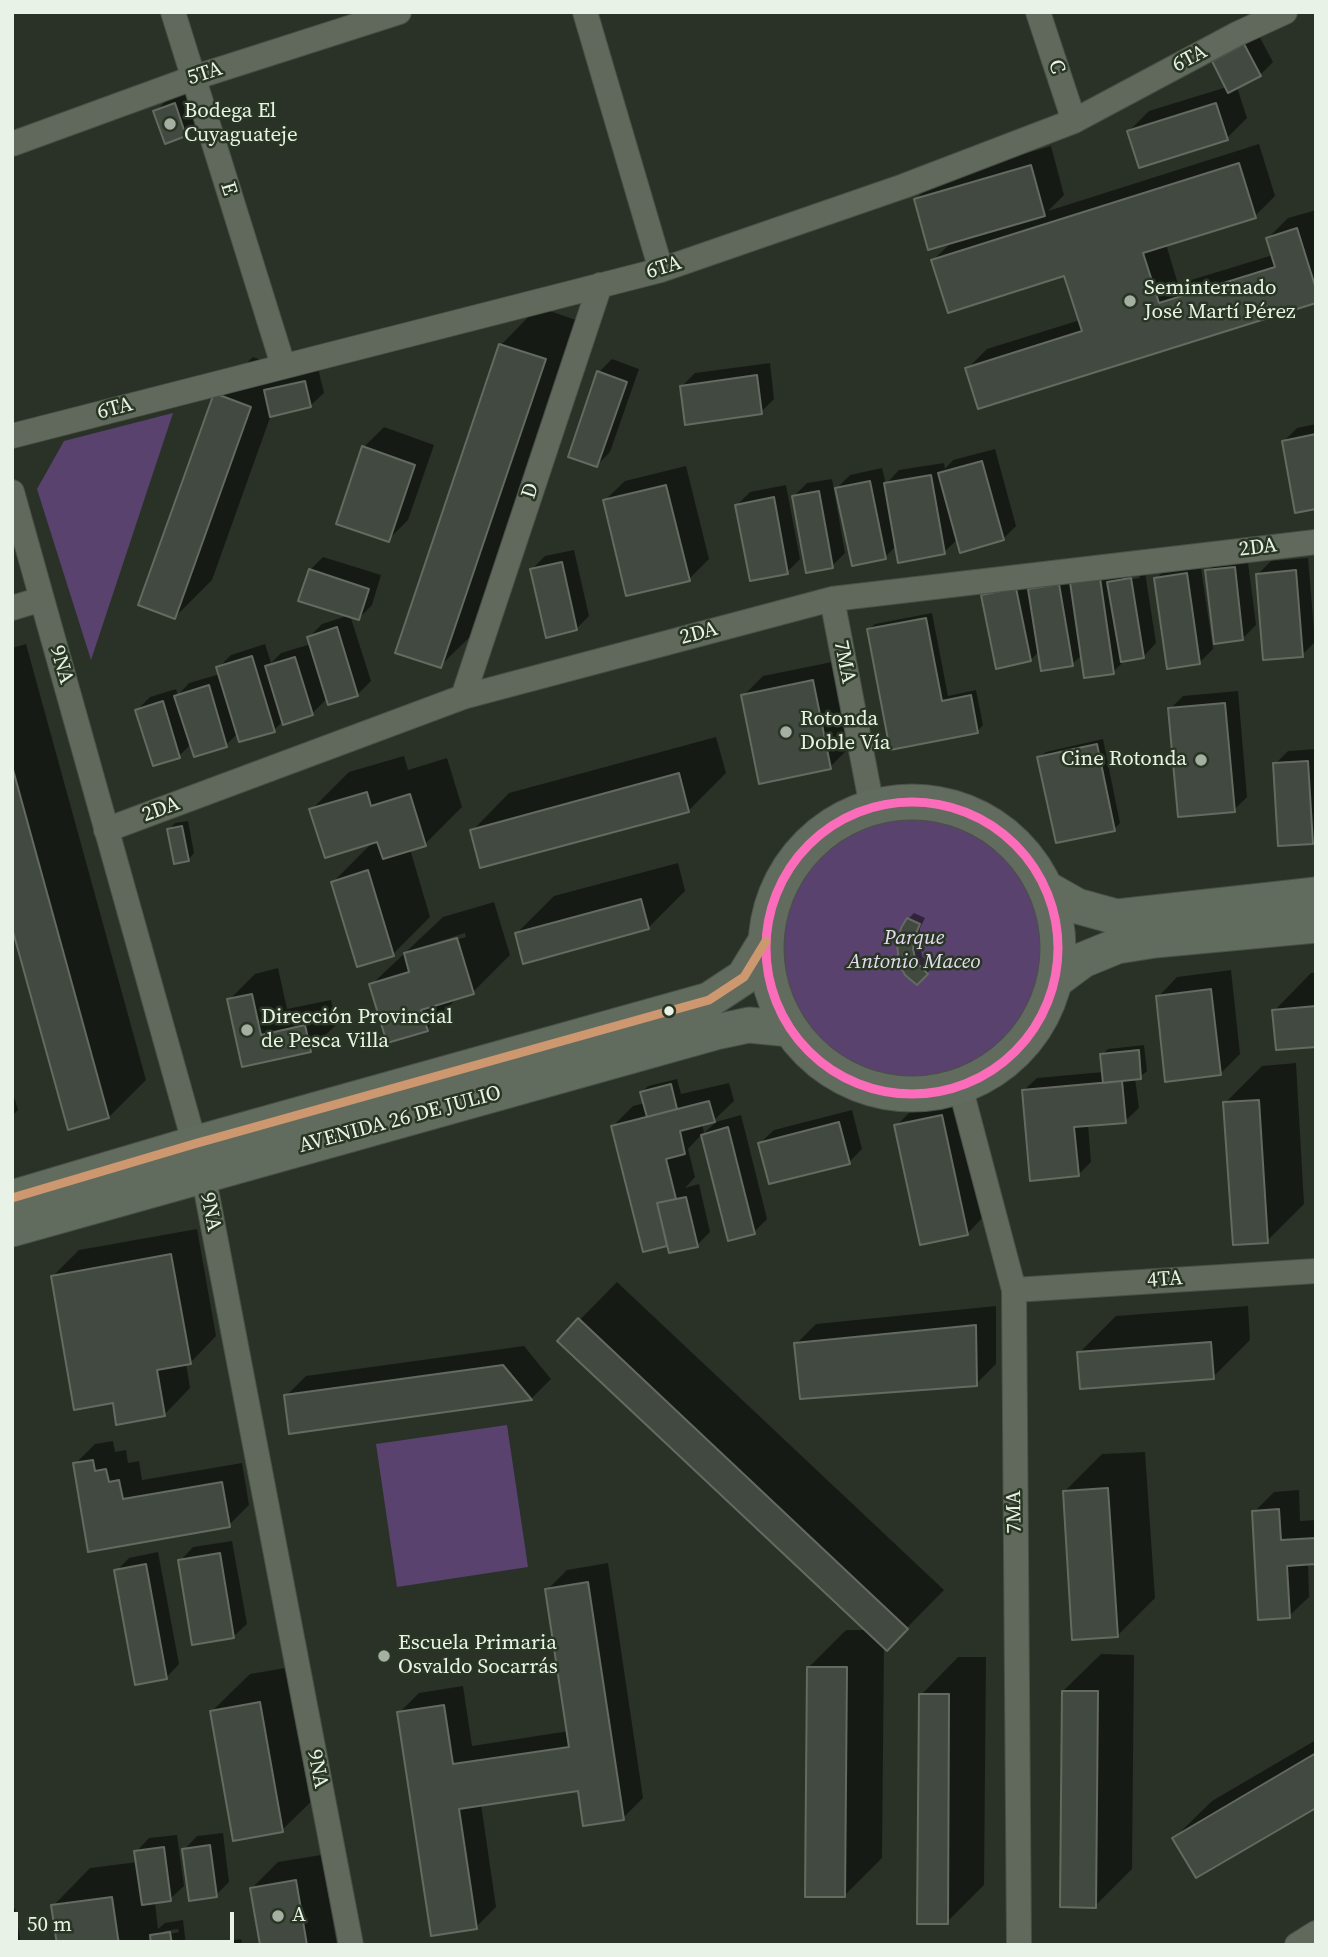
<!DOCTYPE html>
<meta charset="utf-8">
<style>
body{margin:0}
#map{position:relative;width:1328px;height:1957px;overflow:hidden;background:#2a3227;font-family:"Source Serif 4",serif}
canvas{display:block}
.frame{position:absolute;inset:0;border:14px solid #e9f2e6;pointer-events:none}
.scale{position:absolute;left:14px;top:1912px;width:220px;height:32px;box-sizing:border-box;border:4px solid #e9f2e6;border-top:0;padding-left:9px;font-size:21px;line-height:24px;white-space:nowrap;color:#e9f2e6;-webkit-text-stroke:5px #283623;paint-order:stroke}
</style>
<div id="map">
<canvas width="1328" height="1957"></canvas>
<div class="frame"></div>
<div class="scale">50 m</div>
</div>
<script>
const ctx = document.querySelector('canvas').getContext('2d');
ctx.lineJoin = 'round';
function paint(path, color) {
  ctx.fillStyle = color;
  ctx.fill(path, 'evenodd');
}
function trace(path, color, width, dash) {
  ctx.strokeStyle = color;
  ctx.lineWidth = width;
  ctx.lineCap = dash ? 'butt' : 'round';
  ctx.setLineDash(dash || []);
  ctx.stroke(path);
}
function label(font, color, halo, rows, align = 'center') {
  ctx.font = font + ' "Source Serif 4",serif';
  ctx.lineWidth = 5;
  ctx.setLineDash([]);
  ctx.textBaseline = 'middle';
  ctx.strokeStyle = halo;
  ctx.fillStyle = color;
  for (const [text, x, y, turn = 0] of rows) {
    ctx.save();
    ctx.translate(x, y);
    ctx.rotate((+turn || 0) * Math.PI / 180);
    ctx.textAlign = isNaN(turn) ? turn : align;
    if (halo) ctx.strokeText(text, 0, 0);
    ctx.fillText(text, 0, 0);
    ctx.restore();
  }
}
paint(new Path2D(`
 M173 413 91 660 37 489 64 441Z
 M782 951a133 133 0 1 1 266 0a133 133 0 1 1-266 0Z
 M507 1425 528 1567 397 1587 376 1444Z`), '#5a426f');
paint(new Path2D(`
 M1257 32 1273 62 1260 75 1237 87 1247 118 1227 138 1129 131 1149 111 1227 87 1214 61Z
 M195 85 205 115 185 135 155 112 175 92Z
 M1259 144 1275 196 1255 216 1166 244 1178 284 1273 255 1268 238 1288 218 1316 210V301L967 369 987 349 1080 320 1066 274 933 260 953 241 916 199 936 179 1051 146 1064 195 1048 211Z
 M538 307 582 322 478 629 440 666 397 651 501 345Z
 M253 357 288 370 318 368 324 393 310 406 271 415 212 580 175 617 215 394Z
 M612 359 639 369 610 452 597 465 599 372Z
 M770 363 774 399 761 412 682 386 695 373Z
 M1316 424V507L1284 441 1297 428Z
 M384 427 434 445 408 520 388 540 364 447Z
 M995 449 1016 526 1003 539H958L944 552 897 545 885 557 837 488 850 475 882 468 886 484 899 470 944 463 945 469 953 460Z
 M686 466 709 559 689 579 605 500 625 481Z
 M832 479 845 553 832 566 794 496 807 483Z
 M786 485 800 559 787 572 737 505 750 492Z
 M574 550 589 616 576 629 532 569 545 556Z
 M1247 555 1256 625 1242 639 1207 571 1220 558Z
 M323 557 381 575 372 605 359 618 310 570Z
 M1308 558 1315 642 1302 655 1258 574 1271 561Z
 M1200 561 1213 649 1200 662 1156 579 1169 565Z
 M1144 566 1156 643 1143 657 1126 659 1113 672 1083 654 1072 664 1039 651 1031 660 983 596 996 583ZM1139 575 1140 578 1122 581V578Z
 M932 613 948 696 976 690 983 725 977 732 891 748 868 630 875 624Z
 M350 615 371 681 357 695 327 698 312 714 284 720 274 730 238 733 226 745 191 744 179 756 137 710 150 697 176 689 178 695 189 683 220 674 218 668 231 655 265 644 271 663 281 653 311 644 309 637 322 624Z
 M26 644 146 1080 109 1117 12 921V648Z
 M832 662 850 747 830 767 743 696 763 676Z
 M1238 691 1247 797 1234 810 1170 709 1183 696Z
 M716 737 726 773 688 811 472 831 509 793Z
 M1103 739 1120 823 1114 829 1039 758 1046 752Z
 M1316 749V839L1313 842 1275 764 1288 751Z
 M404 756 408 770 447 758 462 807 425 844 410 849 430 917 393 954 333 882 374 841 311 810 349 772Z
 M188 821 194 853 188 860 169 829 175 823Z
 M678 863 685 891 648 928 517 933 554 896Z
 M494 902 510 955 473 992 459 996 427 1029 371 985 443 917ZM465 933 466 937 432 947 437 942Z
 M914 913 925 918 920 928 919 942 922 956 933 967 917 983 908 919Z
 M278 968 287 1009 331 1000 337 1024 310 1050 243 1065 229 1000 255 974Z
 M1231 970 1240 1054 1220 1074 1158 997 1177 977Z
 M1311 973H1316V1045L1274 1011Z
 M1144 1045 1147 1071 1140 1077 1135 1078 1139 1108 1125 1121 1088 1124 1091 1162 1078 1175 1023 1091 1037 1078 1103 1072 1102 1055 1108 1049Z
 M1296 1063 1304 1204 1267 1241 1225 1103 1262 1066Z
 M677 1079 681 1094 729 1083 734 1101 714 1120 702 1123 704 1133 716 1122 741 1115 767 1219 754 1232 729 1239 702 1134 688 1149 695 1177 685 1188 699 1184 710 1232 697 1245 668 1244 644 1250 613 1126 633 1106 645 1103 642 1092 648 1086Z
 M12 1090 18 1110 12 1116Z
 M962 1096 987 1213 968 1233 896 1126 916 1106Z
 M852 1110 862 1149 849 1162 760 1143 774 1130Z
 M197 1229 216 1336 190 1363H186L190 1388 164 1415 114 1401 53 1276 79 1250Z
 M617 1282 944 1590 887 1648 884 1645 882 1858 845 1895 809 1667 846 1630H868L560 1340Z
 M996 1306V1364L976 1384 796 1344 816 1324Z
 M1248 1306 1250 1340 1213 1377 1079 1353 1116 1316Z
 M524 1346 551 1379 532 1398 291 1432 286 1396 306 1376Z
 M113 1441 115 1452 126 1450 128 1463 139 1461 142 1480 242 1463 249 1505 229 1525 90 1549 75 1464 95 1444Z
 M1145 1452 1155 1598 1118 1635 1064 1492 1102 1454Z
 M1299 1490 1300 1521 1316 1520V1563H1308L1309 1597 1289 1616 1254 1512 1274 1492Z
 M232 1541 247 1624 233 1637 180 1561 193 1547Z
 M158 1552 179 1664 166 1678 116 1571 129 1558Z
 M608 1563 643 1798 623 1818 580 1789 481 1804 496 1907 476 1927 399 1713 419 1693 463 1686 472 1746 569 1731 547 1590 567 1570Z
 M1101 1654 1134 1655 1132 1869 1095 1906 1063 1691Z
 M958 1657H986L984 1885 947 1922 921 1695Z
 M297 1666 320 1793 282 1830 212 1711 250 1674Z
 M1316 1740V1806L1174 1838 1212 1801Z
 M223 1833 229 1882 216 1895 184 1850 197 1836Z
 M177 1835 184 1886 170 1899 155 1902 158 1929 165 1923 183 1920 186 1945H59L53 1906 90 1868 138 1862 136 1852 149 1838ZM178 1929 179 1932 164 1935V1931Z
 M321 1855 337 1945H261L252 1888 278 1862Z
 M15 1908 20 1939 12 1945V1909Z
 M241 1939 242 1945H212L214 1943Z`), '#0007');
const building = new Path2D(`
 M1244 44 1261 76 1228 93 1212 61Z
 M175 103 186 136 165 144 153 111Z
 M1216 103 1228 140 1139 168 1127 131Z
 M1239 163 1256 218 1143 253 1159 303 1275 267 1266 238 1297 228 1316 289V303L978 409 965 368 1082 331 1064 276 948 313 931 260Z
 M1031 165 1045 216 928 250 914 199Z
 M499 344 546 359 441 668 395 653Z
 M597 371 627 382 597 467 568 457Z
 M757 375 762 414 685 425 680 386Z
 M305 381 311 407 270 417 264 390Z
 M214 393 251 407 175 619 138 605Z
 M1316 434V509L1295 513 1282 441Z
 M362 446 415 465 389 542 336 524Z
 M982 461 1004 540 960 553 938 473Z
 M931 475 945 554 898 563 884 483Z
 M870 481 886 559 852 566 835 488Z
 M666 485 690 581 626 596 603 500Z
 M819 491 833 568 806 573 792 496Z
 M774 497 788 574 750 581 735 505Z
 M562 562 577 630 546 638 530 569Z
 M1235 567 1243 640 1214 644 1205 570Z
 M309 569 369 589 359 620 298 601Z
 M1296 570 1303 657 1263 660 1256 574Z
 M1187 573 1200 664 1167 669 1154 578Z
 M1100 578 1114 674 1084 678 1070 582Z
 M1131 578 1144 658 1121 662 1107 582Z
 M1059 584 1073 666 1041 671 1028 589Z
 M1016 588 1031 661 996 669 981 595Z
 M926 618 942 701 971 695 978 733 890 750 867 629Z
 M337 627 358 696 328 705 307 637Z
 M252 656 275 732 239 742 216 667Z
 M295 657 313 715 283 725 265 666Z
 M813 680 831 769 759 784 741 695Z
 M209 685 227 747 194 757 174 696Z
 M163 701 180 758 153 766 135 710Z
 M1225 703 1235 812 1178 817 1168 708Z
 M1097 744 1115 831 1056 843 1037 757Z
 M1308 761 1313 844 1278 846 1273 763Z
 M12 766 109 1118 68 1130 12 928Z
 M679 773 689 812 480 868 470 830Z
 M367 792 371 806 410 794 426 846 383 859 377 842 325 858 309 809Z
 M182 826 189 861 174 864 167 829Z
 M368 870 394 956 357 967 331 882Z
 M641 899 649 929 523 964 515 933Z
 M907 918 920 924 915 936 913 949 916 962 928 974 917 985 905 975 899 963 897 944 901 928Z
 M457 938 474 994 421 1010 428 1031 387 1043 369 984 409 972 404 953Z
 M1211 989 1221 1075 1165 1082 1156 996Z
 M252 994 261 1035 305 1025 311 1052 242 1067 227 999Z
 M1316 1006V1047L1276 1050 1272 1010Z
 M1139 1050 1141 1079 1103 1083 1100 1054Z
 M1122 1081 1126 1123 1074 1127 1079 1176 1030 1181 1022 1090Z
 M671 1084 677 1109 647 1117 640 1092Z
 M1259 1100 1268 1243 1233 1245 1223 1102Z
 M709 1101 715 1122 680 1131 685 1154 666 1159 676 1199 657 1203 667 1246 643 1252 611 1126Z
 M942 1115 968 1235 920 1245 894 1125Z
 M839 1122 850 1164 769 1184 758 1143Z
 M728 1127 755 1234 728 1241 701 1135Z
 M686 1197 698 1247 669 1253 657 1203Z
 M171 1254 191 1364 157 1370 165 1416 116 1425 113 1403 74 1410 51 1276Z
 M578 1318 908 1629 887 1651 557 1341Z
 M976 1325 977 1386 800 1399 794 1343Z
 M1211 1342 1214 1379 1080 1389 1077 1352Z
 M503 1365 532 1400 289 1434 284 1395Z
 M93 1460 95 1471 106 1469 109 1482 119 1480 123 1499 222 1482 230 1527 88 1552 73 1463Z
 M1108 1488 1118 1637 1072 1640 1063 1491Z
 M1279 1509 1281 1540 1316 1538V1564L1287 1566 1290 1618 1258 1620 1252 1511Z
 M220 1553 234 1638 192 1645 178 1560Z
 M146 1564 167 1679 135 1685 114 1570Z
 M588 1582 624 1820 583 1826 578 1791 459 1809 477 1929 431 1936 397 1712 444 1705 453 1764 569 1747 545 1589Z
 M807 1667H847L845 1897H805Z
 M1062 1691H1098L1096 1908 1060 1907Z
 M919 1694H949L948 1924H917Z
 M260 1702 283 1832 233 1841 210 1711Z
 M1316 1753V1808L1196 1878 1172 1838Z
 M210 1845 217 1897 189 1901 182 1849Z
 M164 1847 171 1901 142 1905 134 1851Z
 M296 1880 307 1945H260L250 1888Z
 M112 1897 119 1945H57L51 1905Z
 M170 1932 172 1945H151L150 1935Z`);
paint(building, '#424940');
trace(building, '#636a60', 2);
const minor = new Path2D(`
 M173 12 283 365
 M585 12 661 270
 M1038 12 1074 121
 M12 144 193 78 399 12
 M12 436 661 270 904 186 1074 121 1237 34 1285 12
 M12 492 203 1174 351 1945
 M832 599 872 807
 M12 608 42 599
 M463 697 600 285
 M106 830 463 697 832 599 1316 542
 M960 1086 1014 1290 1019 1945
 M1014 1290 1316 1271
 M1297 1945 1316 1933`);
const secondary = new Path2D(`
 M766 948a146 146 0 1 1 292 0a146 146 0 1 1-292 0Z
 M1047 889 1077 906 1117 917 1316 895
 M1056 980 1083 960 1117 946 1155 940 1316 925
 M12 1198 194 1144 709 1000 744 977 766 941
 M12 1229 716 1032 749 1025 790 1029`);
trace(minor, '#495046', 26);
trace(secondary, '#495046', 37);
trace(minor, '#61695d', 24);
trace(secondary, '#616b5e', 35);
trace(new Path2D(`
 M766 948a146 146 0 1 1 292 0a146 146 0 1 1-292 0Z`), '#fb6dba', 9);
trace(new Path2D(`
 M12 1198 194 1144 709 1000 744 977 766 941`), '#cd976f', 9);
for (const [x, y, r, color] of [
 [170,124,7,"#a6afa3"],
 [1130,301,7,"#a6afa3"],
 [786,732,7,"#a6afa3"],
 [1201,760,7,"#a6afa3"],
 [669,1011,6,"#e9f2e6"],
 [247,1030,7,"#a6afa3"],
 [384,1656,7,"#a6afa3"],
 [278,1916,7,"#a6afa3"]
]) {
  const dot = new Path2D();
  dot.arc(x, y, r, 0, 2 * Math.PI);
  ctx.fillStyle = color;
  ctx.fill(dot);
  trace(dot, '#283623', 2.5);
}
label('21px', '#e9f2e6', '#283623', [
 ["6TA",1190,59,-28],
 ["C",1056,67,72],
 ["5TA",205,74,-18],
 ["E",228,189,73],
 ["6TA",664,268,-17],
 ["6TA",115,409,-15],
 ["D",531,491,-72],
 ["2DA",1258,548,-7],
 ["2DA",699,634,-15],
 ["7MA",844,662,79],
 ["9NA",61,665,74],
 ["2DA",161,810,-20],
 ["AVENIDA 26 DE JULIO",400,1120,-15],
 ["9NA",210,1212,79],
 ["4TA",1165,1280,-4],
 ["7MA",1015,1512,-91],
 ["9NA",317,1769,79]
]);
label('21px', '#e9f2e6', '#283623', [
 ["Bodega El",184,112],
 ["Cuyaguateje",184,136],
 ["Seminternado",1144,289],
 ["José Martí Pérez",1144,313],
 ["Rotonda",800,720],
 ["Doble Vía",800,744],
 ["Cine Rotonda",1187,760,"right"],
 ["Dirección Provincial",261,1018],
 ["de Pesca Villa",261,1042],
 ["Escuela Primaria",398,1644],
 ["Osvaldo Socarrás",398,1668],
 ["A",292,1916]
], 'left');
label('italic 21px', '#e6dbf1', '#283623', [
 ["Parque",914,939],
 ["Antonio Maceo",914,963]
]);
</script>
